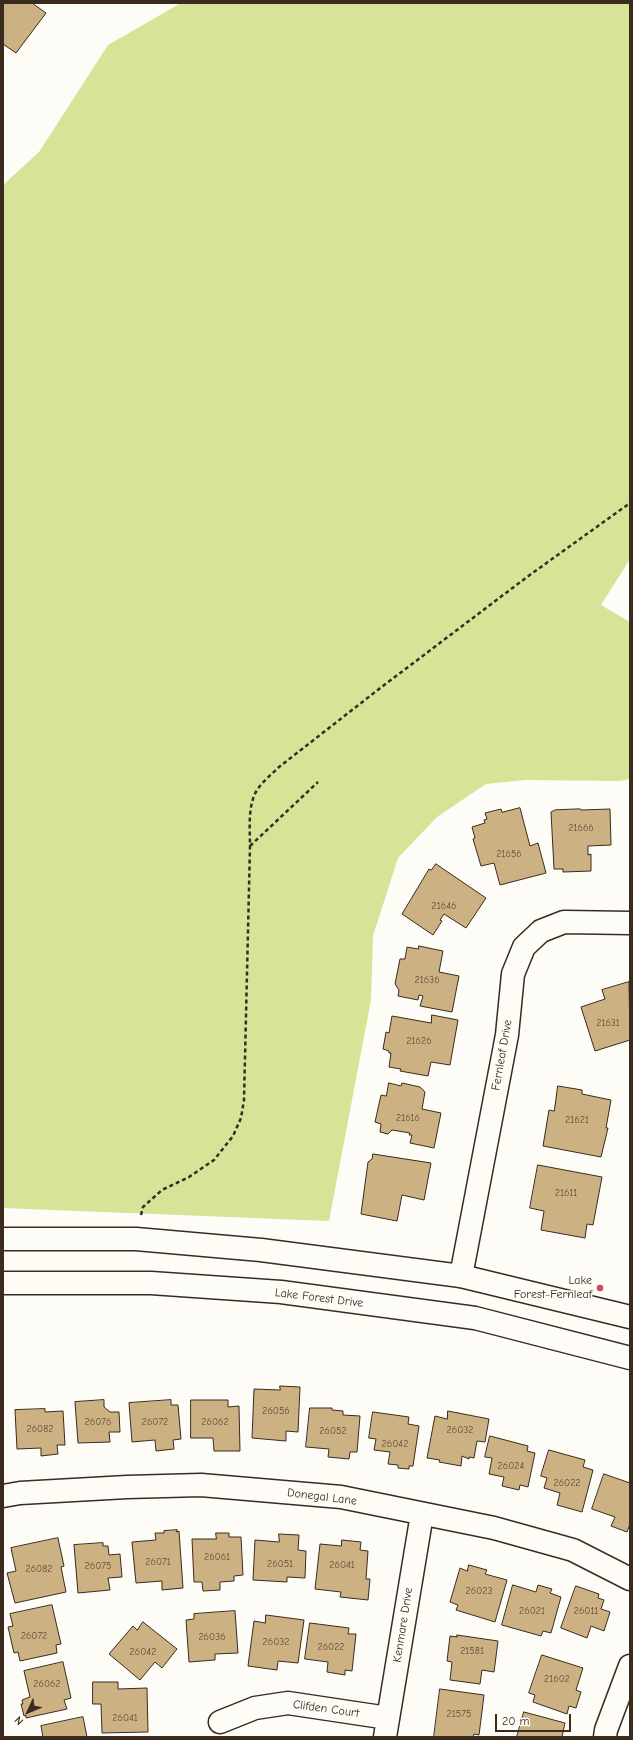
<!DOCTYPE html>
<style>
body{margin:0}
#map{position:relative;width:633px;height:1740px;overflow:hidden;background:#fdfcf7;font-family:"Comic Neue",sans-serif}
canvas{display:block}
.frame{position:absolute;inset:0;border:4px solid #3b2a1e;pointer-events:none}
.north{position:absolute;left:8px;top:1692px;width:40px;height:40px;-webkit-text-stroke:3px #fdfcf7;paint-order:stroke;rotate:226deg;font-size:11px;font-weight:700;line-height:16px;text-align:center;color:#3b2a1e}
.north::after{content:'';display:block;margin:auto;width:14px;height:18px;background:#3b2a1e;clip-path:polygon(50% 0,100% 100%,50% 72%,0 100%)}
.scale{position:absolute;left:495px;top:1714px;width:76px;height:18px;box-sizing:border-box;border:2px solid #3b2a1e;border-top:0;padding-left:5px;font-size:12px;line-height:14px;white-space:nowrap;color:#3b2a1e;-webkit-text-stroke:3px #fdfcf7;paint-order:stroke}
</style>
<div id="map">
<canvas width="633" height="1740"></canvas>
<div class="frame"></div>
<div class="north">N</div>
<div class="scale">20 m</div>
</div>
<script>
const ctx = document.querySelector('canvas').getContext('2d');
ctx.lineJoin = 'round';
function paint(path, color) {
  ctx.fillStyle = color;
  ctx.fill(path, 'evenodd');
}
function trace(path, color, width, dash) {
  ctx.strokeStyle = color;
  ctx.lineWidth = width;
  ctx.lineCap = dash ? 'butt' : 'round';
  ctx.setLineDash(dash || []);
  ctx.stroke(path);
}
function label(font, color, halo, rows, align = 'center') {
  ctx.font = font + ' "Comic Neue",sans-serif';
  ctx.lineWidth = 3.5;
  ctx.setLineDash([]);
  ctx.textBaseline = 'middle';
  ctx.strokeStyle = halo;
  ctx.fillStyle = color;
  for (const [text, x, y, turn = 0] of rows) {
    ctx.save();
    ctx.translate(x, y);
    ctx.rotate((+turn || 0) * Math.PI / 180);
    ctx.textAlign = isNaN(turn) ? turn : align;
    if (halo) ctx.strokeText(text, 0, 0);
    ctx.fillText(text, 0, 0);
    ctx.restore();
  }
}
paint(new Path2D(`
 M181 3H630V559L601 605 630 622V779L620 781 525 780 486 784 437 817 398 858 373 936 371 1000 329 1221 3 1208V185L39 152 108 45Z`), '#d5e497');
const building = new Path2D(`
 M3 3H32L46 13 16 53 3 44Z
 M520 808 530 846 538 843 546 873 500 885 494 863 481 866 473 839 475 838 472 827 485 823 484 820 487 819 485 813 501 809 502 812Z
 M580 809 582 810 610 809 611 845 588 846V855L591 854V871L563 872V869H554L551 812 555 810Z
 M436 864 486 898 466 928 444 914 440 920 442 921 433 935 402 914 429 869 431 870Z
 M419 946 443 951 439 972 459 976 452 1012 420 1006 423 996 419 995 418 1000 398 996 399 990 395 984 400 959H405L407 947 418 949Z
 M629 982 630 1040 595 1051 581 1007 605 999 602 990Z
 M432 1015 458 1020 450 1065 431 1062 428 1076 400 1071 401 1069 389 1067 391 1053H389V1051L383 1049 386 1032 389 1033 392 1016 431 1023Z
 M389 1083 401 1086 402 1083 420 1087 425 1092 422 1109 441 1113 434 1148 410 1143 412 1135H409L410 1133 392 1130 388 1134 380 1132 381 1124 375 1122 381 1095 386 1096Z
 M558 1086 582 1090V1094L611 1100 606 1128H608L601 1157 543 1146 549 1110 554 1111Z
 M373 1154 431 1163 424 1200 402 1195 397 1221 361 1214 368 1162 372 1159Z
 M538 1165 602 1177 593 1225 587 1224 585 1238 541 1230 544 1211 530 1208Z
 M280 1386 300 1387 298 1432 286 1431V1441L252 1438 254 1389 280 1390Z
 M104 1400V1407L110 1412H119L120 1432H109L110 1442 78 1443 75 1402Z
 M171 1400V1405H178L181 1439 173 1440 174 1449 156 1451 155 1440 132 1442 129 1403Z
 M191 1400H228V1407L239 1406 240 1451H214L213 1438H191Z
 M310 1408H332V1410L343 1411V1415L360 1416 357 1452H350L349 1459 328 1457 329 1449 306 1447Z
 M45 1409V1412L63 1411 65 1445H57L58 1454 41 1456V1448L17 1449 15 1410Z
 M448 1411 489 1419 485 1442 477 1441 474 1458 469 1457V1459L462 1456 461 1466 439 1462 440 1460 427 1458 435 1416 447 1419Z
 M373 1412 409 1417 408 1424 419 1426 413 1466H409V1469L398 1468V1465L388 1464 390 1452 374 1450 376 1439 369 1438Z
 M490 1436 528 1446 527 1451 535 1453 528 1487 520 1485 519 1490 502 1486 504 1477 489 1474 492 1458 485 1457Z
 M549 1450 585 1460 583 1467 593 1470 582 1512 557 1505 560 1493 544 1488 547 1478 541 1476Z
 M604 1474 630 1483V1524L627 1532 611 1526 615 1517 592 1509Z
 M177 1530 176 1532 179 1531 183 1588 162 1590V1581L136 1583 132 1542 156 1540 155 1533H164V1531Z
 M216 1533H229V1537H241L243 1575 234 1576V1581L220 1582V1590L203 1591 202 1582H194L192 1539H216Z
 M279 1534 299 1535 298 1550 306 1551 305 1578 287 1577V1582L253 1580 255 1540 279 1542Z
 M58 1538 64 1566 61 1567 66 1592 15 1603 7 1573 16 1571 11 1548Z
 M342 1540 361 1542 360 1550 368 1551 366 1579H370L368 1600 340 1597 341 1592 315 1589 320 1544 341 1546Z
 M103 1543V1546H108L109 1555 120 1554 122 1577 108 1578 110 1590 78 1593 74 1545Z
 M469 1565 487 1570 485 1574 507 1580 495 1622 456 1610 458 1605 450 1602 460 1568 467 1571Z
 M513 1585 536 1592 538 1585 552 1589 550 1593 561 1597 551 1633 543 1631 541 1636 502 1625Z
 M576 1586 599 1594 598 1598 604 1600 601 1609 610 1612 604 1631 591 1626 587 1638 561 1628Z
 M52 1605 61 1644 56 1645 57 1653 20 1661 18 1652 14 1653 8 1627 13 1626 10 1614Z
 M235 1611 238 1653 215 1654V1660L189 1662 186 1620 194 1619V1614Z
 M266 1615 304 1620 298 1663 278 1661 277 1670 248 1666 254 1621 265 1623Z
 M143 1622 177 1649 162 1668 155 1662 140 1680 109 1654 133 1626 137 1630Z
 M310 1623 349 1628 348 1634H356L352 1671 345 1670V1675L327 1672 328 1662 305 1659Z
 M457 1635 498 1641 494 1672 482 1670 480 1684 450 1680 452 1662 447 1661 450 1636 457 1637Z
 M542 1655 583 1668 576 1690 581 1692 576 1708 569 1706 567 1714 533 1702 535 1695 529 1693Z
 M63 1662 71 1698 64 1700 67 1709 26 1718V1715L24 1716 21 1704H23L22 1700 30 1697 24 1671Z
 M93 1682H118V1689L147 1688 148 1732 102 1733 101 1704H93Z
 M440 1689 484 1695 479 1735 474 1734 473 1737H434Z
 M524 1712 565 1723 562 1737H517Z
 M83 1717 87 1737H43L41 1726Z`);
paint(building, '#ccb282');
trace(building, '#3b2a1e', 1);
const minor = new Path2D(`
 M461 1276 507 1035 513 974 524 947 541 931 564 922 630 923
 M3 1496 20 1493 127 1487 201 1485 341 1497 494 1528 573 1550 630 1579
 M220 1722 255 1708 288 1703 388 1718
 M385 1737 422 1514
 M605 1737 606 1730 630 1666`);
const major = new Path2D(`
 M3 1239H136L261 1250 461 1276 630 1317
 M3 1283H151L281 1292 475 1318 630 1358`);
trace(minor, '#3b2a1e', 25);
trace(major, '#3b2a1e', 25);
trace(new Path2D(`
 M250 846 318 782
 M141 1215 143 1207 162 1190 189 1177 214 1160 233 1136 241 1118 244 1100 250 846C250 829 248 812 254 796 258 785 271 775 279 767L379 689 527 577 630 503`), '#3b2a1e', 2.5, [4, 3]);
trace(minor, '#fdfcf7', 22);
trace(major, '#fdfcf7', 22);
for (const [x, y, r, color] of [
 [600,1288,4,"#d1495b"]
]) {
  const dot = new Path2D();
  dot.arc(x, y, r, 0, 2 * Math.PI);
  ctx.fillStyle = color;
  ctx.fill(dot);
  trace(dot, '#fdfcf7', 1.5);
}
label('10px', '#5f4c37', null, [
 ["21666",581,828],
 ["21656",509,854],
 ["21646",444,906],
 ["21636",427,980],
 ["21631",608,1023],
 ["21626",419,1041],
 ["21616",408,1118],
 ["21621",577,1120],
 ["21611",566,1193],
 ["26056",276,1411],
 ["26076",98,1422],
 ["26072",155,1422],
 ["26062",215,1422],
 ["26082",40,1429],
 ["26032",460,1430],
 ["26052",333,1431],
 ["26042",395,1444],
 ["26024",511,1466],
 ["26022",567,1483],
 ["26061",217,1557],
 ["26071",158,1562],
 ["26051",280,1564],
 ["26041",342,1565],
 ["26075",98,1566],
 ["26082",39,1569],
 ["26023",479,1591],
 ["26021",532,1611],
 ["26011",586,1611],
 ["26072",34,1636],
 ["26036",212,1637],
 ["26032",276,1642],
 ["26022",331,1647],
 ["21581",472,1651],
 ["26042",143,1652],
 ["21602",557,1679],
 ["26062",47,1684],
 ["21575",459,1714],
 ["26041",125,1718]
]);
label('12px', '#3b2a1e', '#fdfcf7', [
 ["Fernleaf Drive",502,1055,-80],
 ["Lake Forest Drive",319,1298,7],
 ["Donegal Lane",322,1497,7],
 ["Kenmare Drive",403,1625,-81],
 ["Clifden Court",326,1709,8]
]);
label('12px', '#3b2a1e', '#fdfcf7', [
 ["Lake",592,1281],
 ["Forest-Fernleaf",592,1295]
], 'right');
</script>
